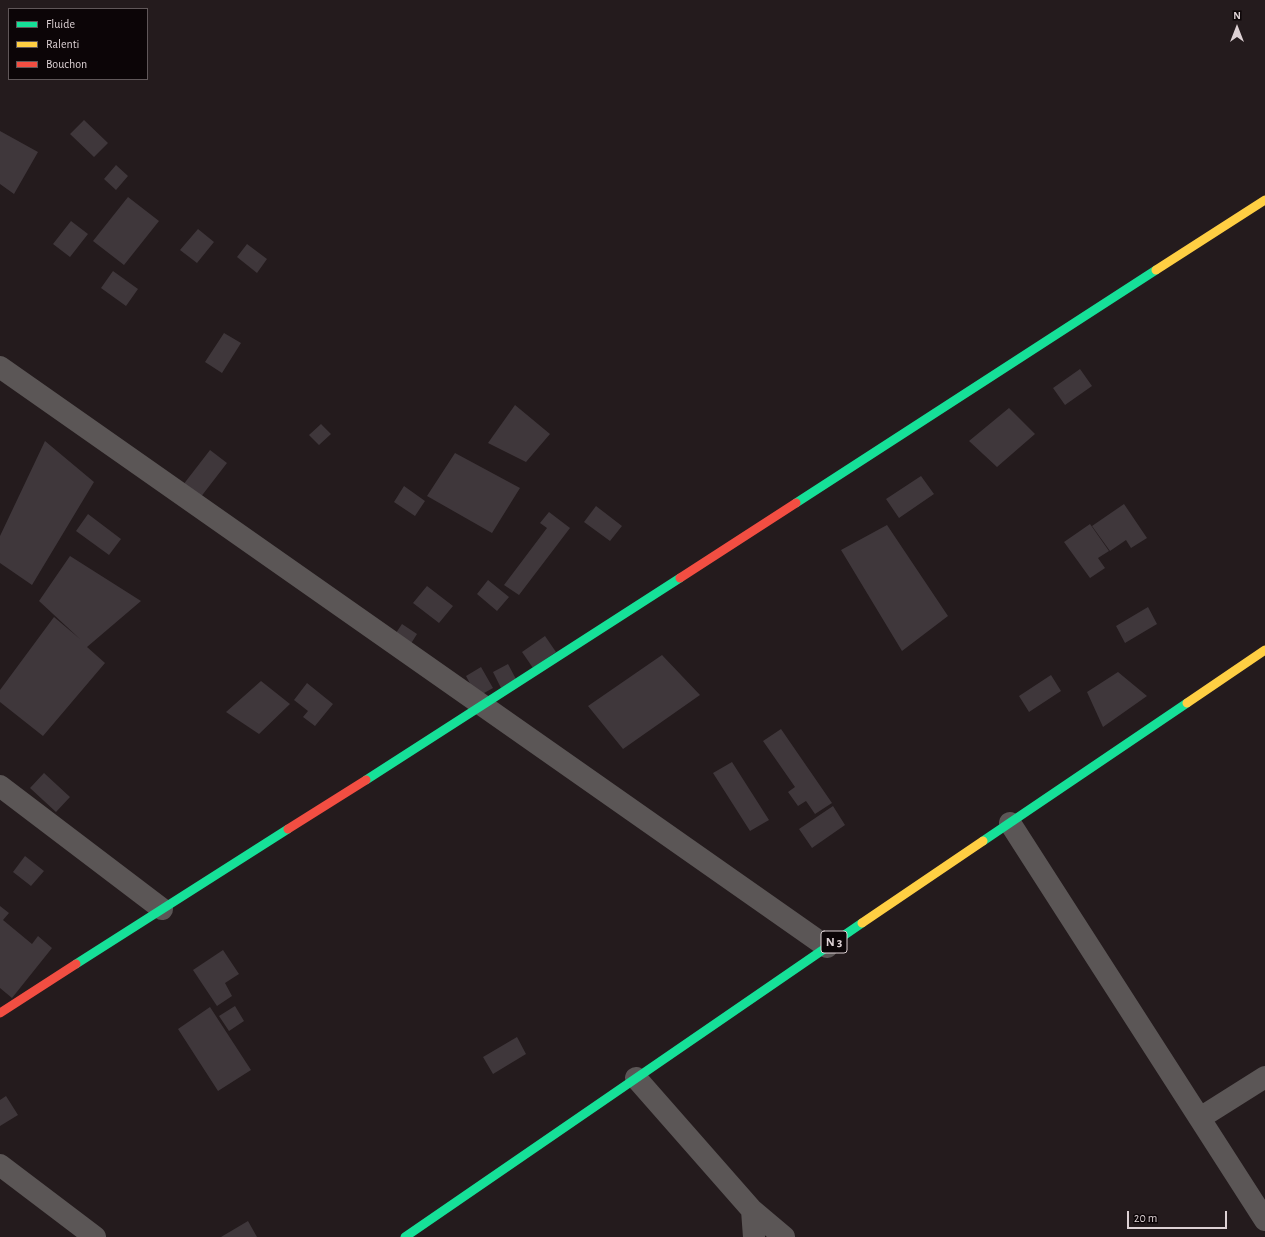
<!DOCTYPE html>
<style>
body{margin:0}
#map{position:relative;width:1265px;height:1237px;overflow:hidden;background:#241b1d;font-family:"Alegreya Sans",sans-serif}
canvas{display:block}
.legend{position:absolute;left:8px;top:8px;width:140px;height:72px;box-sizing:border-box;background:#0c0507;border:1px solid #605759;margin:0;padding:5px 7px;list-style:none;font-size:12px;color:#ddd1d4}
.legend li{display:flex;align-items:center;gap:8px;height:20px}
.legend b{width:20px;border:1px solid #605759}
.north{position:absolute;left:1217px;top:8px;width:40px;height:40px;-webkit-text-stroke:3px #0c0507;paint-order:stroke;rotate:0deg;font-size:11px;font-weight:700;line-height:16px;text-align:center;color:#ddd1d4}
.north::after{content:'';display:block;margin:auto;width:14px;height:18px;background:#ddd1d4;clip-path:polygon(50% 0,100% 100%,50% 72%,0 100%)}
.scale{position:absolute;left:1127px;top:1211px;width:100px;height:18px;box-sizing:border-box;border:2px solid #ddd1d4;border-top:0;padding-left:5px;font-size:12px;line-height:14px;white-space:nowrap;color:#ddd1d4;-webkit-text-stroke:3px #0c0507;paint-order:stroke}
</style>
<div id="map">
<canvas width="1265" height="1237"></canvas>
<ul class="legend">
<li><b style="height:5px;background:#16e098"></b>Fluide</li>
<li><b style="height:5px;background:#ffcf43"></b>Ralenti</li>
<li><b style="height:5px;background:#f24e42"></b>Bouchon</li>
</ul>
<div class="north">N</div>
<div class="scale">20 m</div>
</div>
<script>
const ctx = document.querySelector('canvas').getContext('2d');
ctx.lineJoin = 'round';
function paint(path, color) {
  ctx.fillStyle = color;
  ctx.fill(path, 'evenodd');
}
function trace(path, color, width, dash) {
  ctx.strokeStyle = color;
  ctx.lineWidth = width;
  ctx.lineCap = dash ? 'butt' : 'round';
  ctx.setLineDash(dash || []);
  ctx.stroke(path);
}
function label(font, color, halo, rows, align = 'center') {
  ctx.font = font + ' "Alegreya Sans",sans-serif';
  ctx.lineWidth = 3.5;
  ctx.setLineDash([]);
  ctx.textBaseline = 'middle';
  ctx.strokeStyle = halo;
  ctx.fillStyle = color;
  for (const [text, x, y, turn = 0] of rows) {
    ctx.save();
    ctx.translate(x, y);
    ctx.rotate((+turn || 0) * Math.PI / 180);
    ctx.textAlign = isNaN(turn) ? turn : align;
    if (halo) ctx.strokeText(text, 0, 0);
    ctx.fillText(text, 0, 0);
    ctx.restore();
  }
}
paint(new Path2D(`
 M84 120 108 143 94 157 70 134Z
 M0 131 38 152 14 194 0 184Z
 M116 165 128 176 116 190 104 179Z
 M128 197 159 221 124 265 93 241Z
 M71 221 88 234 70 257 53 244Z
 M198 229 214 242 197 263 180 250Z
 M247 244 267 259 257 273 237 257Z
 M113 271 138 289 126 306 101 288Z
 M224 333 241 343 222 373 205 362Z
 M1080 369 1092 386 1065 405 1053 388Z
 M515 405 550 434 526 462 488 443Z
 M1009 408 1035 434 997 467 969 441Z
 M321 424 331 434 319 445 309 435Z
 M45 441 94 482 32 585 0 563V536Z
 M210 450 227 463 200 498 183 485Z
 M455 453 520 488 492 533 427 496Z
 M921 476 934 494 899 518 886 499Z
 M404 486 425 501 415 516 394 502Z
 M1124 504 1147 538 1131 548 1126 540 1110 551 1092 526Z
 M596 506 622 526 610 541 584 522Z
 M549 512 570 528 519 595 504 585 547 528 540 523Z
 M88 514 121 539 109 555 76 531Z
 M1090 524 1109 551 1098 558 1105 568 1090 578 1064 542Z
 M887 525 948 616 902 651 841 550Z
 M70 556 141 601 87 647 105 663 43 736 0 702V690L54 617 80 639 39 601Z
 M488 580 509 597 497 611 477 594Z
 M427 586 453 606 439 623 413 603Z
 M1148 607 1157 624 1125 643 1116 626Z
 M402 624 417 634 402 658 386 648Z
 M545 636 556 652 533 668 522 652Z
 M662 655 700 695 623 749 588 706Z
 M508 664 517 681 501 688 493 672Z
 M481 667 493 688 477 697 466 676Z
 M1118 672 1147 696 1103 727 1087 692Z
 M1051 675 1061 691 1029 712 1019 696Z
 M261 681 290 704 259 734 226 712Z
 M307 683 333 704 315 726 303 717 308 711 294 700Z
 M781 729 832 803 815 814 806 801 798 806 788 792 795 787 763 741Z
 M732 762 769 820 750 831 713 773Z
 M44 773 70 797 56 812 30 788Z
 M833 806 845 825 812 848 799 829Z
 M25 856 44 871 31 886 13 872Z
 M0 906 9 913 3 920 32 944 38 936 52 948 12 998 0 988Z
 M223 950 239 974 225 983 232 996 217 1006 193 970Z
 M235 1006 244 1021 229 1031 219 1016Z
 M210 1007 251 1070 218 1091 178 1029Z
 M517 1037 526 1054 493 1074 483 1057Z
 M6 1096 18 1115 0 1126V1100Z
 M248 1221 257 1237H221Z`), '#3f373b');
trace(new Path2D(`
 M0 367 827 947
 M0 786 162 909
 M1010 823 1265 1220
 M636 1078 752 1210 754 1237
 M1200 1118 1265 1077
 M0 1165 95 1237
 M752 1210 784 1237`), '#5b5656', 22);
trace(new Path2D(`
 M796 503 1156 270
 M366 780 680 578
 M983 841 1187 703
 M76 964 288 829
 M405 1237 862 923`), '#16e098', 9);
trace(new Path2D(`
 M1156 270 1265 200
 M1187 703 1265 650
 M862 923 983 841`), '#ffcf43', 9);
trace(new Path2D(`
 M680 578 796 503
 M288 829 366 780
 M0 1013 76 964`), '#f24e42', 9);
for (const [x, y, w] of [
 [834,942,26]
]) {
  const box = new Path2D();
  box.roundRect(x - w / 2, y - 11, w, 22, 3);
  ctx.fillStyle = '#0c0507';
  ctx.fill(box);
  trace(box, '#ddd1d4', 1);
}
label('bold 13px', '#ddd1d4', null, [
 ["N 3",834,942]
]);
</script>
